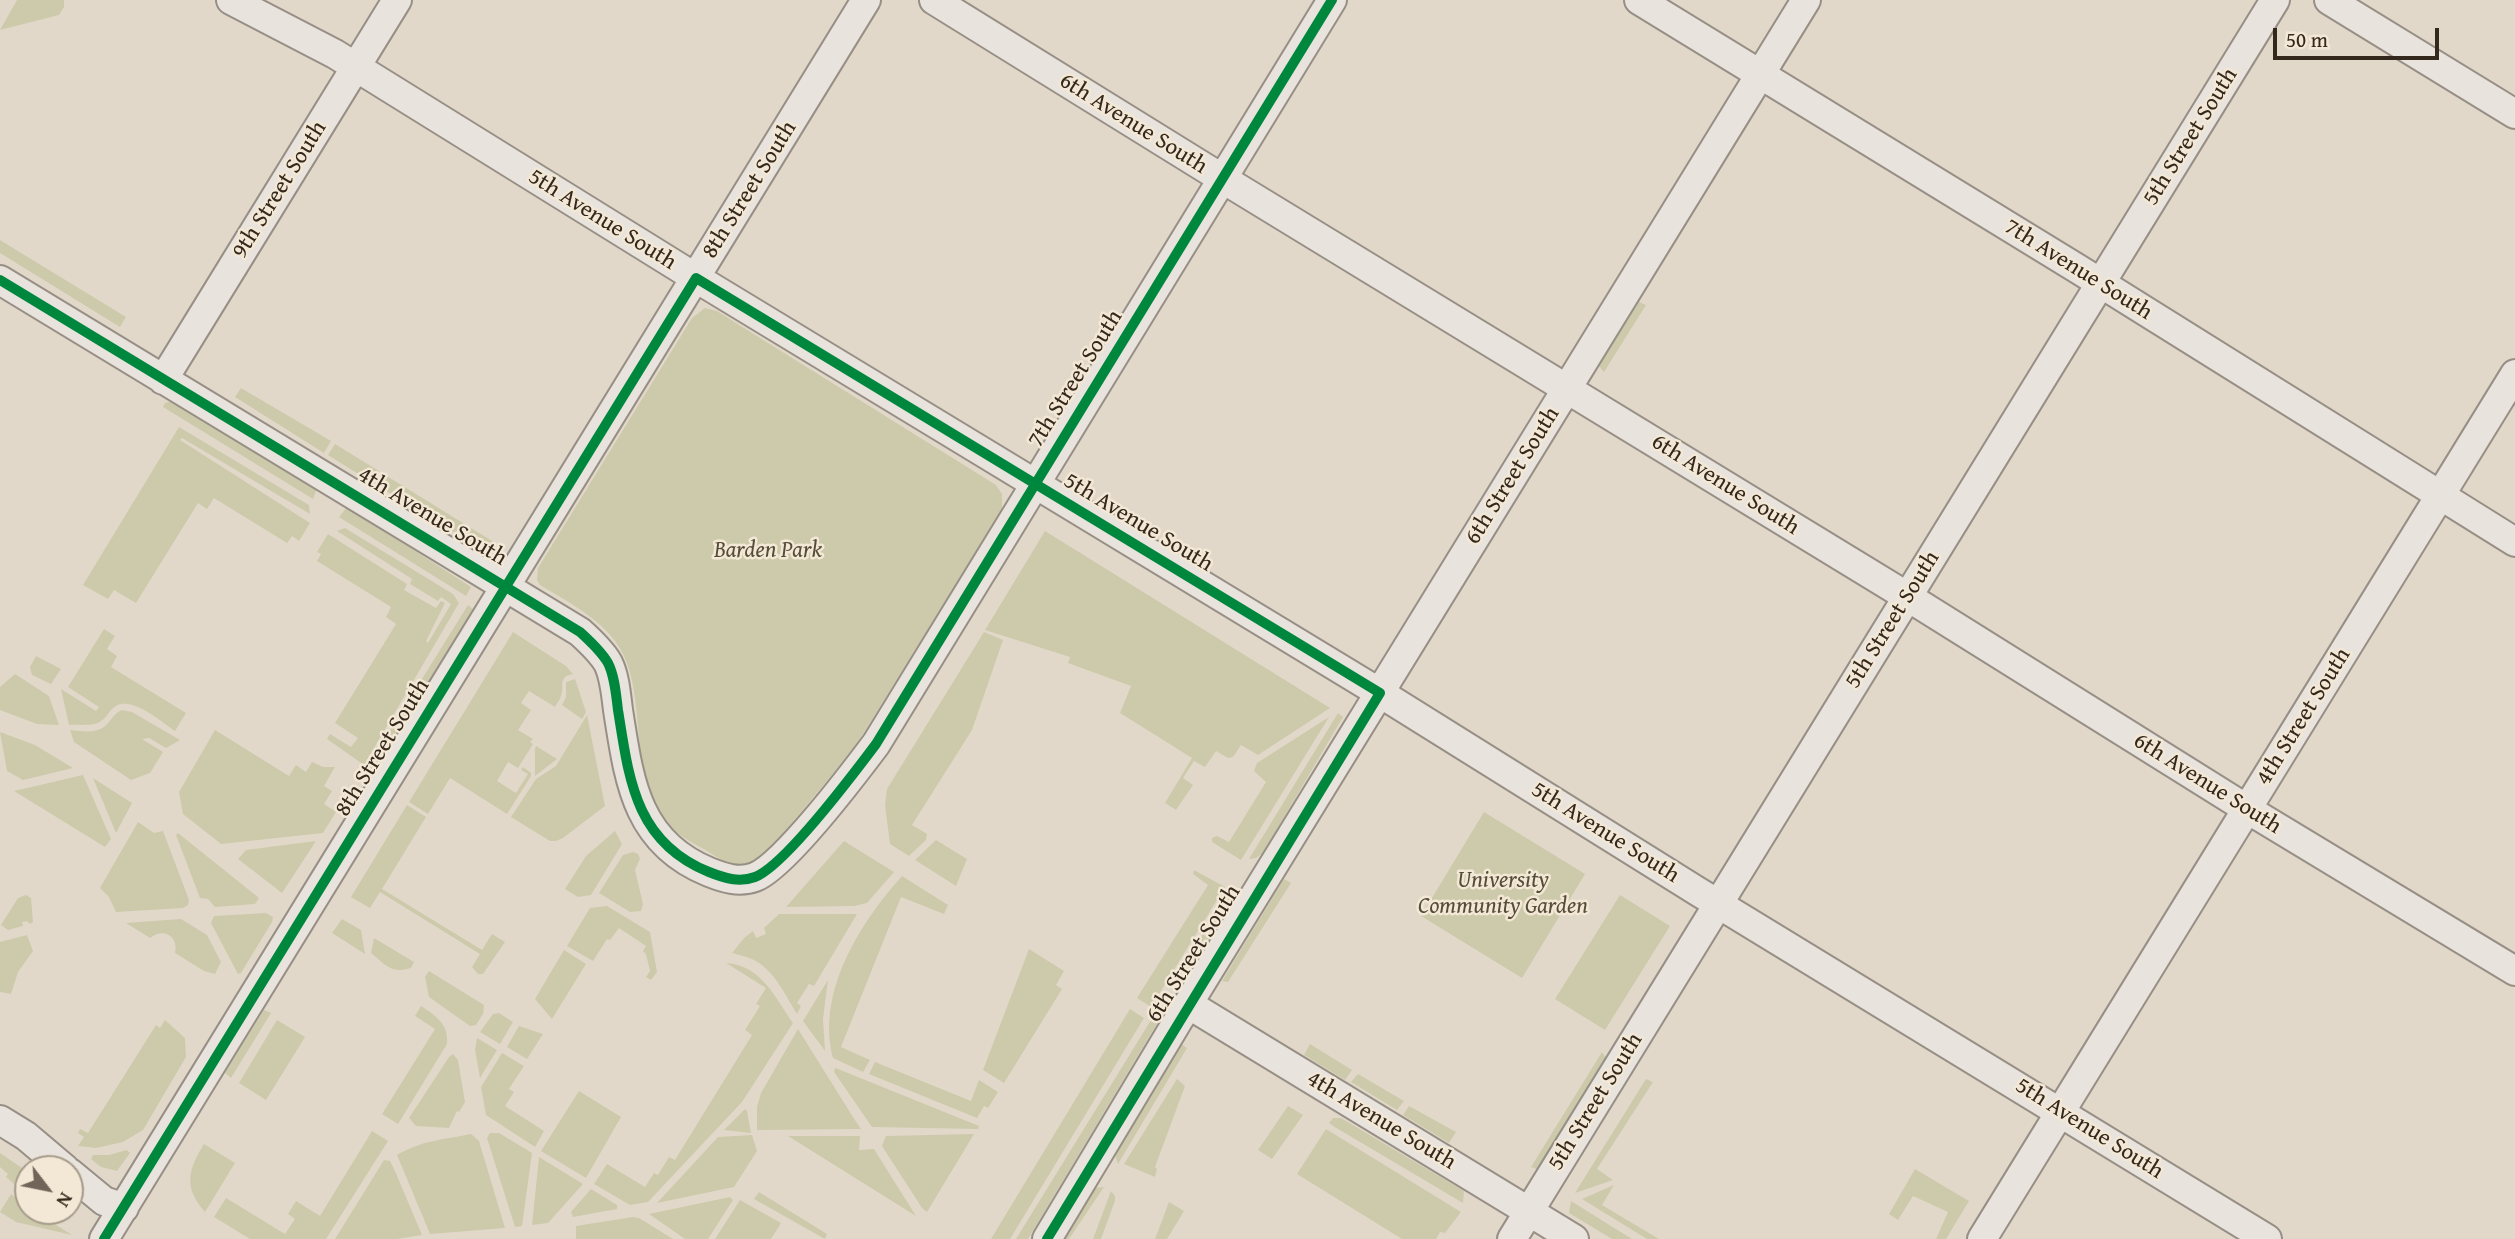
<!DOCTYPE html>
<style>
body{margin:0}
#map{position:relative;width:2515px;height:1239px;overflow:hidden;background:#e2d8ca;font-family:"Gentium Book Plus",serif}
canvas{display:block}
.north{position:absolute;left:14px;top:1155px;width:70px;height:70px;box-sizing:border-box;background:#f3e8d5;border:2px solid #a79b8b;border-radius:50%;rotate:122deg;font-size:19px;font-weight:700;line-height:28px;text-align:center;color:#34271c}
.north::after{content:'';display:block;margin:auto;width:24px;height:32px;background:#716559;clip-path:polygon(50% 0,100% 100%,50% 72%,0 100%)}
.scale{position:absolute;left:2273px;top:28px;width:166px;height:32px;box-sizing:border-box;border:4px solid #34271c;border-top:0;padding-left:9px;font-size:21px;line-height:24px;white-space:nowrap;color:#34271c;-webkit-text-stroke:5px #f3e8d5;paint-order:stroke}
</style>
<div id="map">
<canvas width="2515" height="1239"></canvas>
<div class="north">N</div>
<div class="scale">50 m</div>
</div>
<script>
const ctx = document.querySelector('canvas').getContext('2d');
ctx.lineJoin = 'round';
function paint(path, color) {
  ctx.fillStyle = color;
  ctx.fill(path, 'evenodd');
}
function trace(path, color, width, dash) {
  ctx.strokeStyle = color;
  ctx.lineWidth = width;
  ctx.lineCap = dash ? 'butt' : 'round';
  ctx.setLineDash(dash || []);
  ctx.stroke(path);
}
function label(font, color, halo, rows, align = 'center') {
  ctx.font = font + ' "Gentium Book Plus",serif';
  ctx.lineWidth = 5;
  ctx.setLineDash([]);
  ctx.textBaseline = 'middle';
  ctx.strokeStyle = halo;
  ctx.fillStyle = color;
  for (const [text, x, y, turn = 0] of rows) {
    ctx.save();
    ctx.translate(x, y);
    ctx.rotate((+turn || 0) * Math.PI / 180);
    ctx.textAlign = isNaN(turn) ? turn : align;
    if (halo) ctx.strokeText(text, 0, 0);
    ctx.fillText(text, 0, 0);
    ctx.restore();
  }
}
paint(new Path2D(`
 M17 0H64V7L59 15 0 30Z
 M0 240 126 317 120 327 0 253Z
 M1639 302 1646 305 1604 372 1599 366Z
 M705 308 717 311 744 328 996 485 1002 494V509L853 750 764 856C746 872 731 866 712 854 699 846 683 839 672 828 626 785 648 709 624 656 609 623 570 603 540 585L537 580 538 568 692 318Z
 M241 388 331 441 324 453 235 397Z
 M172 401 317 488 313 499 163 407 165 403Z
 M179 427 309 505 310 514 182 438 180 440 310 523 299 541 292 536 287 543 214 498 207 509 198 503 136 603 114 590 108 599 83 585Z
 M335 444 379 471 371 482 328 455Z
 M382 473 492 541 497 545 491 555 375 484Z
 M347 507 471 587 466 596 339 517Z
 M345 528 453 594 459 603 364 765 327 739 330 734 351 747 358 738 335 723 396 624 386 617 391 607 317 561 321 554 317 552 328 534 407 584 404 590 436 608 441 601 445 603 426 641 428 643 451 604 441 597 438 601 410 584 412 579 337 531Z
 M1045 531 1330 708 1258 755 1241 745 1233 757 1228 758 1216 751 1205 767 1194 761 1183 778 1193 785 1176 810 1165 803 1192 758 1120 713 1131 686 1068 663 1070 657 985 630Z
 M468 605 473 609 373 773 367 767Z
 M104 629 115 636 107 649 117 656 111 667 186 713 175 731C161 722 139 702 122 704 111 705 109 716 101 721 93 727 78 724 69 725L61 689 96 711 99 707 68 687Z
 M513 632 566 666 573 674C557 677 565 686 561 696 560 700 557 703 555 707L529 691 521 703 531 710 518 730 533 739 530 742 533 744 518 768 508 762 497 781 516 793 528 774 521 770 523 767 531 773V776L507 814 450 778 428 814 409 802Z
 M984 632 1003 640 972 730 912 825 927 834 926 840 909 856 890 844 885 805 887 789Z
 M36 656 61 669 51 684 32 675 30 667Z
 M15 674 49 696 59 725 37 724 0 710V687Z
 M575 679 586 712 582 719 562 705 566 697V682Z
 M122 710 132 712 180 740 166 748 149 738 142 739 163 752 150 773 131 780 74 742 70 730C81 731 96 734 105 726 112 720 113 714 122 710Z
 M1338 713 1343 717 1263 853 1256 858 1249 859Z
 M587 715 605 806 563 838 556 841H550L511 817 536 779 556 766Z
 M1329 717 1241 860 1212 842V838L1217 836 1229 842 1266 782 1254 771 1257 763Z
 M215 730 289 776 296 765 306 772 312 762 323 767H335L324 786 332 791 324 804 336 812 323 833 221 844 183 814 179 792Z
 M0 732 35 745 73 768 23 780 7 771Z
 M536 746 557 759 535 776V749Z
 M83 775 111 839 105 847 14 791Z
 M93 778 132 803 116 833Z
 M407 805 426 817 382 889 482 950 492 934 505 942 483 974H478L472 967 480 954 380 892 370 908 351 897Z
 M1484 812 1585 874 1522 978 1421 916Z
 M138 822 154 833 163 831 189 900 188 905 183 908 116 912 109 897 100 888Z
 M615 831 622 844 591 895 578 897 565 889 586 856Z
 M178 833 259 898 255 904 215 907 208 899 200 898 176 835Z
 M936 840 967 859 956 886 915 860Z
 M316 841 282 893 238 859 246 850Z
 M844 841 894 872 867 903 854 906 786 907Z
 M633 852 638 854 640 859 635 870 643 904 641 911 630 912 599 893 623 855Z
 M1194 870 1225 887 1151 1007 1137 998 1208 885 1193 874Z
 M902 876 948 905 944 914 901 897 841 1047 870 1060 863 1072 833 1058C816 992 860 923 902 876Z
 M1284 879 1291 883 1228 982 1222 981Z
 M1230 892V907L1191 967 1185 962Z
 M26 895 31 898 33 922 30 924 27 921 22 922 23 926 8 930 1 925 18 898Z
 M1620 895 1670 926 1605 1030 1555 999Z
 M607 906 650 932 657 972 651 980 646 977 650 971 646 954 643 951 646 946 619 928 610 940 607 939 593 961 567 946 590 908Z
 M266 913 273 917 272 922 241 973 238 974 211 923 214 916Z
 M779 914H857L814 986 809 984 797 1003 801 1006 797 1014C786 996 774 970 754 960 748 957 739 955 732 953L744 938 753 931 756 938 766 934 764 928Z
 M181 919 207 935 221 962 215 974 204 971 175 953C179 936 163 927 150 938L126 923Z
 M342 919 361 930 365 954 332 933Z
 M27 935 33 951 18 972 11 994 0 992V942Z
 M374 938 414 962 411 968C390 974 386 965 371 953Z
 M1029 949 1064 971 1056 985 1062 989 1004 1083 983 1070Z
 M564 950 586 964 552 1019 535 999Z
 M726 963C762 966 774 996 793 1023L742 1102 648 1202 630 1205 594 1184 607 1164 645 1187 654 1173 658 1175 669 1157 675 1160 752 1035 745 1030 760 1006 756 1004 766 988Z
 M429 971 484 1005 483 1014 476 1025 470 1026 429 997 425 977Z
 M828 980 823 1019 825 1051 803 1021Z
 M421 1006C436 1016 449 1024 447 1044L398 1124 382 1114 435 1029 415 1016Z
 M1130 1009 1144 1018 1010 1239H991Z
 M264 1010 271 1013 231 1078 225 1073Z
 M499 1013 513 1022 500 1044 480 1032 493 1014Z
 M165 1020 185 1038 186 1057 143 1130 123 1142 96 1148 78 1146 84 1137 78 1133 80 1129 88 1133 156 1025 160 1028Z
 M277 1020 305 1037 266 1100 239 1083Z
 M1151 1020 1158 1022 1028 1239H1016Z
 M519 1026 543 1034 527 1059 507 1047Z
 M798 1029 853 1117 861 1129 757 1130V1107L761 1093Z
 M477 1038 497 1050 480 1078 475 1050Z
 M1181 1044 1187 1048 1118 1164 1115 1155Z
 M1310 1044 1352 1070 1345 1080 1304 1055Z
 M1602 1052 1607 1059 1539 1170 1531 1167Z
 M502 1053 524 1066 509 1089 514 1092 505 1106 544 1131 535 1147 486 1115 481 1087Z
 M453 1054 458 1060 465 1102 459 1112 457 1111 449 1128 416 1126 409 1118 449 1057Z
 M875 1062 971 1101 979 1080 998 1092 988 1108 984 1106 977 1118 869 1074Z
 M835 1068 838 1069 979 1126 978 1129 872 1127 834 1072Z
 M1358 1074 1404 1101 1397 1110 1351 1082Z
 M1177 1079 1185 1086 1155 1167 1157 1169 1155 1177 1124 1164Z
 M1646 1079 1653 1082 1597 1169 1613 1180 1575 1193Z
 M579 1091 621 1117 586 1178 541 1151Z
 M1288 1106 1303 1115 1272 1159 1258 1150Z
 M1409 1106 1456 1132 1449 1143 1403 1115Z
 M745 1109 747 1111 751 1133 724 1130Z
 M1333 1118H1341L1464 1191 1463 1203 1333 1126 1329 1123Z
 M1326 1129 1461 1212 1445 1233 1440 1232 1436 1239H1402L1297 1174Z
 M372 1131 388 1141 326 1239H250L214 1217 226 1198 285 1234 295 1219 288 1214 296 1201 320 1216Z
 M490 1133H499L532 1153 522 1226 515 1227 487 1138Z
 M471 1134 479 1141 505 1228 430 1234 397 1155C423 1140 442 1140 471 1134Z
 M974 1134 927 1212 922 1208 882 1146 886 1136Z
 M752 1135 757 1151 734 1187 657 1203 718 1137Z
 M788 1136H860L859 1150 874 1149 916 1216Z
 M204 1144 235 1163 205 1212C183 1187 188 1170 204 1144Z
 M127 1150 130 1153 117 1171 101 1167 91 1159 93 1155H109Z
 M0 1153 28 1172V1196L6 1177 8 1174 0 1167Z
 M539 1157 583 1184 548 1223 532 1225Z
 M384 1160 390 1161 395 1171 422 1235 397 1239H335Z
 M1915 1169 1969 1201 1946 1239H1936L1948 1212 1913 1196 1898 1220 1889 1214Z
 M1614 1185 1602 1205 1659 1239H1647L1582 1199Z
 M1104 1187 1069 1239H1062L1094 1188Z
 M591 1189 617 1205V1209L573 1217 571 1212Z
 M1111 1191 1115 1196V1201L1101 1239H1093Z
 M759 1192 827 1234 825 1239 754 1199Z
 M11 1194 28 1207V1211H34L72 1235 16 1222 0 1212Z
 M730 1197 733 1200 708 1239H685L649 1214Z
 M740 1200 781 1223 771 1239H715Z
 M1571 1201 1632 1239H1612L1569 1213Z
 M1169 1202 1184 1211 1167 1239H1155Z
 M633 1217 639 1218 673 1239H576V1226Z`), '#cccaaa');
const minor = new Path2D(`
 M231 0 335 54 696 278 1380 693 1697 891 2267 1239
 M934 0 1223 179 1908 597 2247 809 2515 971
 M1639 0 2078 269 2515 542
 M2329 0 2515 114
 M0 280 580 632C590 641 601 651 608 663 615 677 616 695 618 710 629 779 635 842 709 872 724 878 739 883 755 877 784 866 855 772 876 744L1332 0
 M163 380 397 0
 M1188 1004 1574 1239
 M0 1120 26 1136 65 1169
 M70 1173 104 1201 124 1208
 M104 1239 866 0
 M1047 1239 1188 1004 1806 0
 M1512 1239 2275 0
 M1982 1239 2515 374`);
trace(minor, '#978f86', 32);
trace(minor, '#e8e3dc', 28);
trace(new Path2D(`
 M0 280 580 632C590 641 601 651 608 663 615 677 616 695 618 710 629 779 635 842 709 872 724 878 739 883 755 877 784 866 855 772 876 744L1332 0
 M104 1239 696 278 1380 693 1047 1239`), '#00873e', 10);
label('23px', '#34271c', '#f3e8d5', [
 ["6th Avenue South",1133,124,32],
 ["5th Street South",2191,137,-58],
 ["9th Street South",280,190,-58],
 ["8th Street South",750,190,-58],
 ["5th Avenue South",602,220,32],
 ["7th Avenue South",2078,270,32],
 ["7th Street South",1076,379,-58],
 ["6th Street South",1513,476,-58],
 ["6th Avenue South",1725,485,32],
 ["4th Avenue South",432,517,31],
 ["5th Avenue South",1138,523,31],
 ["5th Street South",1893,620,-58],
 ["4th Street South",2304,717,-58],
 ["8th Street South",383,748,-58],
 ["6th Avenue South",2207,784,32],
 ["5th Avenue South",1605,833,32],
 ["6th Street South",1194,954,-58],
 ["5th Street South",1596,1102,-58],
 ["4th Avenue South",1381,1121,31],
 ["5th Avenue South",2089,1129,32]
]);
label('italic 23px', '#564d39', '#f3e8d5', [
 ["Barden Park",768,551],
 ["University",1503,881],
 ["Community Garden",1503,907]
]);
</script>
